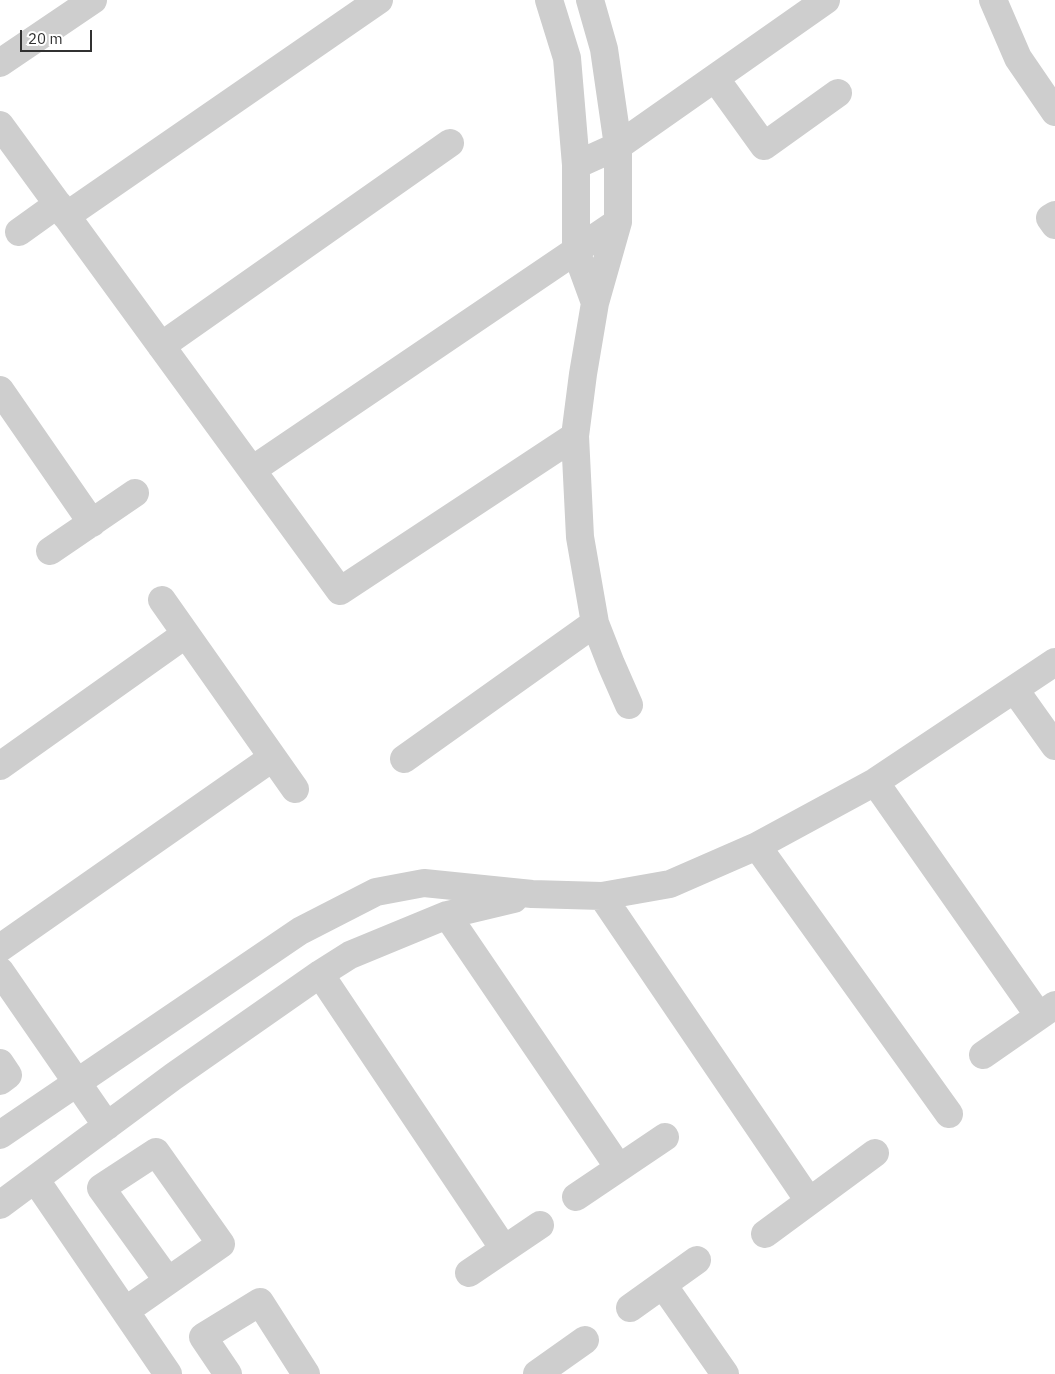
<!DOCTYPE html>
<style>
body{margin:0}
#map{position:relative;width:1055px;height:1374px;overflow:hidden;background:#fff;font-family:"IBM Plex Sans",sans-serif}
canvas{display:block}
.scale{position:absolute;left:20px;top:30px;width:72px;height:22px;box-sizing:border-box;border:2px solid #313131;border-top:0;padding-left:6px;font-size:15px;line-height:18px;white-space:nowrap;color:#313131;-webkit-text-stroke:4px #fff;paint-order:stroke}
</style>
<div id="map">
<canvas width="1055" height="1374"></canvas>
<div class="scale">20 m</div>
</div>
<script>
const ctx = document.querySelector('canvas').getContext('2d');
ctx.lineJoin = 'round';
function trace(path, color, width, dash) {
  ctx.strokeStyle = color;
  ctx.lineWidth = width;
  ctx.lineCap = dash ? 'butt' : 'round';
  ctx.setLineDash(dash || []);
  ctx.stroke(path);
}
trace(new Path2D(`
 M549 0 567 58 576 165V251L595 303
 M590 0 604 49 618 146V222L595 303 583 374 575 436 580 537 595 623 611 664 629 705
 M993 0 1018 58 1055 112
 M0 63 93 0
 M715 78 764 146 838 93
 M0 125 340 591 575 436
 M576 165 618 146 826 0
 M1055 215 1050 218 1055 225
 M66 216 379 0
 M19 232 58 204
 M161 346 450 143
 M0 390 92 523
 M252 470 618 222
 M50 551 135 493
 M162 600 295 789
 M1015 690 1055 746
 M404 759 595 623
 M0 766 186 634
 M875 782 1039 1016
 M757 846 949 1114
 M602 896 809 1201
 M447 915 619 1168
 M0 948 272 758
 M0 971 107 1126
 M320 974 504 1249
 M983 1055 1055 1005
 M0 1063 8 1075 0 1081
 M0 1135 300 931 376 892 424 883 532 894 602 896 670 884 757 846 875 782 1055 662
 M35 1179 168 1374
 M576 1197 665 1137
 M0 1205 174 1076 320 974 350 955 447 915 514 899
 M765 1234 875 1153
 M469 1273 540 1225
 M663 1285 725 1374
 M630 1308 697 1260
 M125 1311 221 1244 156 1152 101 1188 168 1281
 M228 1374 203 1337 260 1302 306 1374
 M537 1374 585 1340`), '#cecece', 28);
</script>
